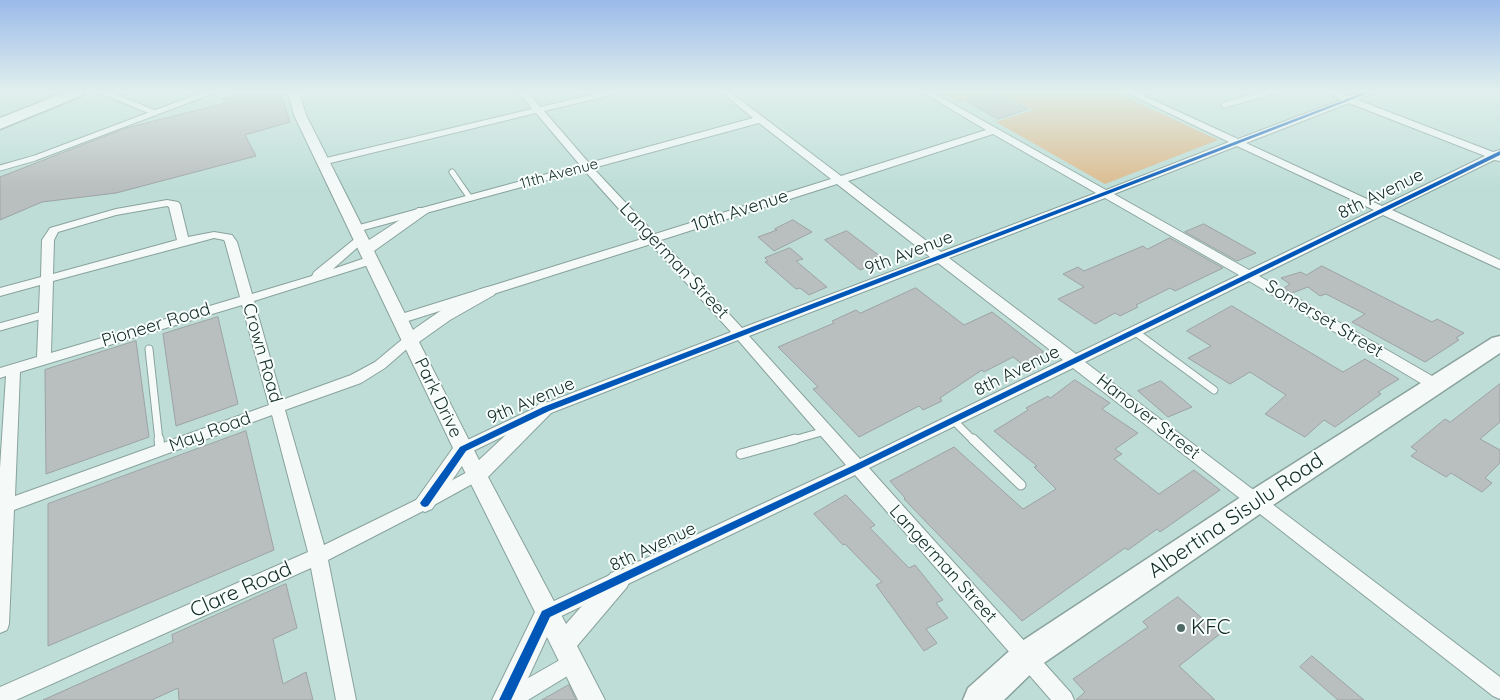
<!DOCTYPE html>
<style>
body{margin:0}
canvas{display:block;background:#bdddd6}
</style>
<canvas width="1500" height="700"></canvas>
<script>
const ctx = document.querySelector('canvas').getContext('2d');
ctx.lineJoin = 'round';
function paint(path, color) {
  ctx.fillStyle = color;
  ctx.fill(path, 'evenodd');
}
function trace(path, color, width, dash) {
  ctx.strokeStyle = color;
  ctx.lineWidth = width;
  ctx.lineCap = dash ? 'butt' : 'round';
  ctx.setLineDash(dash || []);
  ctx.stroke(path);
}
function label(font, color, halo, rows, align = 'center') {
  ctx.font = font + ' Quicksand,sans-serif';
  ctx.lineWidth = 4;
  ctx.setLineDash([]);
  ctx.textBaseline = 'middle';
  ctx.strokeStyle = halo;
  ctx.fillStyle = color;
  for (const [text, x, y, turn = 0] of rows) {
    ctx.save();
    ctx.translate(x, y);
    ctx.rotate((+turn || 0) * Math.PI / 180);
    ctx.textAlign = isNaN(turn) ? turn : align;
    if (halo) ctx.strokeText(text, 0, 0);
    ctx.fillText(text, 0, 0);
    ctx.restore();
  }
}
paint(new Path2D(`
 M941 92H992L959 102Z
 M999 92H1115L1218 140 1105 184 996 122 1033 110Z`), '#dcba8c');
const building = new Path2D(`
 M253 92H280L290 122 245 135 256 156 116 193 42 202 0 220V177L126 128 226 103 223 99Z
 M997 93 1028 109 998 119 966 101Z
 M793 220 812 232 774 251 758 237 777 230 775 229Z
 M1204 224 1256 253 1237 261 1185 232Z
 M847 231 885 260 860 270 825 240Z
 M1170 238 1223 268 1175 291 1170 288 1136 305 1138 307 1120 316 1115 313 1095 324 1058 299 1084 287 1063 274 1078 267 1084 271 1143 246 1147 249Z
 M790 248 803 259 796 261 827 287 809 295 800 288 796 289 765 262 768 261 765 258Z
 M1322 266 1432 322 1437 319 1464 333 1456 338 1459 340 1425 362 1352 322 1365 314 1326 294 1320 296 1308 287 1292 293 1284 288 1290 284 1281 278 1301 272 1306 275Z
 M916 288 964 325 992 312 1044 352 1022 364 1013 357 984 372 982 370 940 398 942 401 923 410 919 406 859 437 813 389 818 387 778 347 834 323 832 321 856 310 860 313Z
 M1232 306 1343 372 1365 359 1399 379 1378 392 1381 394 1335 427 1324 420 1305 437 1265 414 1286 395 1250 372 1230 384 1188 358 1211 346 1187 331Z
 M218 317 238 404 176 426 163 334Z
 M136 341 149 437 46 474 45 370Z
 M1075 380 1110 403 1102 409 1138 433 1115 449 1122 454 1114 459 1159 494 1194 470 1220 490 1160 532 1157 529 1128 550 1125 548 1022 621 904 499 905 498 890 481 954 447 1023 509 1056 489 1034 467 1037 466 994 431 1028 410 1026 408 1048 396 1050 398Z
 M1161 381 1192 407 1168 417 1138 391Z
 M1500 384V422L1480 439 1500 450V463L1485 478 1492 483 1482 492 1451 473 1446 477 1411 456 1417 451 1411 447 1445 419 1450 422Z
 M246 431 274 550 48 646V504Z
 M846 495 875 525 870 528 909 568 915 565 943 600 936 603 948 618 926 629 937 643 924 651 876 585 882 582 845 544 843 545 814 514Z
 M286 584 297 628 273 639 283 684 306 672 313 700H179L178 688 152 700H43L173 642 172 635Z
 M1178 597 1220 634 1179 666 1215 700H1076L1085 692 1073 679 1148 627 1143 622Z
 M1312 656 1364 700H1338L1300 667Z
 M569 685 576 700H542Z`);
paint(building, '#b9bebe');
trace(building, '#9da3a2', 1);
const serviceFar2 = new Path2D(`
 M104 92 155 113
 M1224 105 1271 92
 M0 168 35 158 210 92
 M452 172 470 198`);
const serviceFar1 = new Path2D(`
 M0 327 46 314
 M1134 331 1214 390
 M149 349 159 441
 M953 420 974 441
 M790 441 825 431`);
const service = new Path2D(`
 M159 439 160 450
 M973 439 1021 485
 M741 454 795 439`);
const minor = new Path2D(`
 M519 92H528L540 107 603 92H617L616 94 544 111 589 163 753 118 721 92H730L841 176 986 130 922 92H932L1106 190 1229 142 1125 92H1136L1238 139 1341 100 1326 92H1337L1349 96 1362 92H1373L1358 100 1493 152 1500 150V161L1494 160 1392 210 1500 260V269L1383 215 1259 276 1439 380 1441 384 1439 388H1429L1249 281 1085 362 1500 677V699L1493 696 1073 368 869 468 1071 693 1074 700H1051L855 475 553 620 546 622 539 620 537 614 539 608 846 465 738 340 551 413 469 453 463 455 457 453 455 449 457 445 541 405 731 332 651 244 405 322H395L393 319 395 316 645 238 584 170 360 231H352L350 229 352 227 580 165 536 113 322 165 317 162 322 159 532 109ZM1349 103 1485 156 1382 206 1246 143ZM759 123 831 179 655 234 593 168ZM993 134 1096 193 941 252 848 181ZM1237 146 1374 210 1249 270 1114 194ZM837 184 930 257 742 328 661 240ZM1105 198 1239 275 1076 354 949 258ZM938 263 1063 360 860 459 749 336Z
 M167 200 178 202 180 204 188 237 214 232 232 235 237 242 252 294 312 276 314 272 357 237 361 235 367 239 333 269 371 256 375 257 377 260 375 263 254 301 282 400 351 375 375 362 405 337H415L417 340 385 368 361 383 285 410 324 545 414 501 471 470 477 468 483 470 485 474 483 478 425 510 328 560 356 700H336L311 568 16 700H0V687L308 552 272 415 14 510 9 624 7 630 0 633V468L6 376 0 378V368L37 357 40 285 0 296V288L41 277 42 240 50 228 116 209ZM167 206 169 207 177 240 53 274 54 240 58 232 116 215ZM214 238 224 240 225 242 240 297 51 353 53 281ZM242 305 269 405 15 496 20 372Z
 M572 653 579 655 582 662 579 669 528 700H499L502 693Z`);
const tertiary = new Path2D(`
 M288 92H299L306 115 369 240 418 208H428L430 211 374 251 413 330C428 319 478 283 494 287L496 291 494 295 450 320 419 342 479 460 539 404 546 402 553 404 555 409 488 477 566 624 611 573 619 570 627 573 630 580 627 587 577 646 605 700H578L547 637 518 700H492L535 612 462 466 432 509 425 512 418 509 414 503 453 448 294 115Z`);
const primary = new Path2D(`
 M66 92H85L83 95 0 129V118Z
 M1500 336V353L1267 509 1038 667 1004 700H963L968 688 1016 645 1247 493 1492 338Z`);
trace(serviceFar2, '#89a29c', 7);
trace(serviceFar1, '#89a29c', 9);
trace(service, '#89a29c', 11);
trace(minor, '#89a29c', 2);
trace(tertiary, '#89a29c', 2);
trace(primary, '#89a29c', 3);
trace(serviceFar2, '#f5faf9', 5);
trace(serviceFar1, '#f5faf9', 7);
trace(service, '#f5faf9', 9);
paint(minor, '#f5faf9');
paint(tertiary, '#f5faf9');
paint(primary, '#f5faf9');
paint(new Path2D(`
 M1365 92H1371L549 411 466 451 428 506 425 507 422 506 420 503 460 447 543 407Z
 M1500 151V155L860 469 550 617 511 700H499L542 611 854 465Z`), '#0057b8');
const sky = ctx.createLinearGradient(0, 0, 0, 190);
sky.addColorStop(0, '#9bbaea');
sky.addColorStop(0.48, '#e1f0ed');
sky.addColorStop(1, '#e1f0ed00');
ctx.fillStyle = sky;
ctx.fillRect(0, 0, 1500, 190);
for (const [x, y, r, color] of [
 [1181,628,5,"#4f6a64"]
]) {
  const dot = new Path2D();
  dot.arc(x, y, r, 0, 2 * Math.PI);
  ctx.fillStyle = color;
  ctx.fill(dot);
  trace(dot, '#f9fffd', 2);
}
label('15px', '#142c27', '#f9fffd', [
 ["11th Avenue",559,174,-15]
]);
label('18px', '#142c27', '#f9fffd', [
 ["8th Avenue",1381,194,-26],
 ["10th Avenue",740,211,-18],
 ["9th Avenue",909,253,-21],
 ["Langerman Street",674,261,47],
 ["Somerset Street",1324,319,31],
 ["Pioneer Road",156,325,-17],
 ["Crown Road",262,353,74],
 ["8th Avenue",1017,371,-26],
 ["Park Drive",438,398,64],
 ["9th Avenue",531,401,-23],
 ["Hanover Street",1148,417,38],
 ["May Road",210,432,-20],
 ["8th Avenue",653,547,-25],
 ["Langerman Street",943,564,48]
]);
label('21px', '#142c27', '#f9fffd', [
 ["Albertina Sisulu Road",1236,516,-34],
 ["Clare Road",241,590,-24]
]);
label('21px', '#142c27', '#f9fffd', [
 ["KFC",1191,628]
], 'left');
</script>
